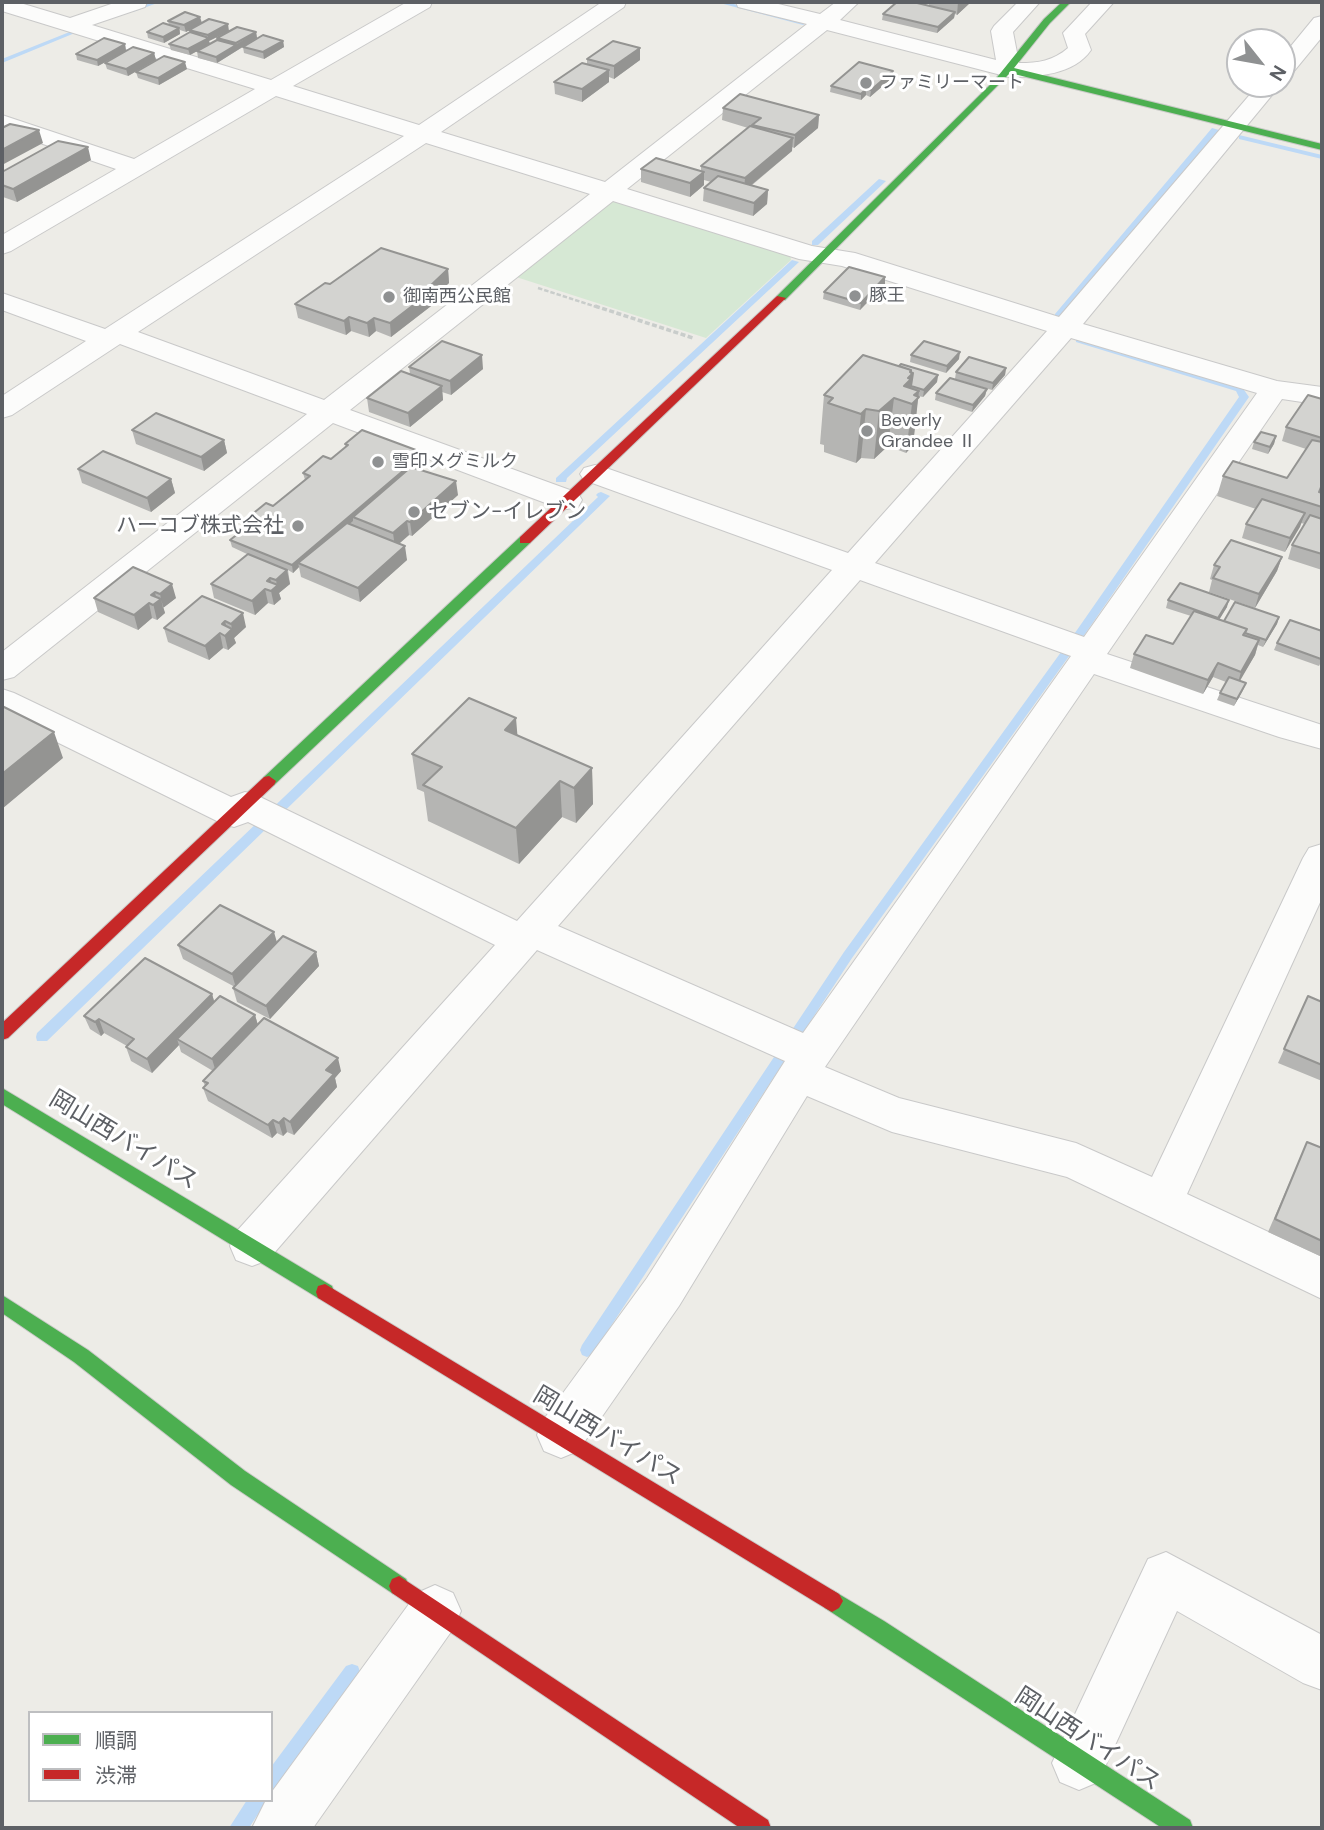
<!DOCTYPE html>
<meta charset="utf-8">
<style>
body{margin:0}
#map{position:relative;width:1324px;height:1830px;overflow:hidden;background:#edece7;font-family:"DM Sans","Noto Sans JP",sans-serif}
canvas{display:block}
.frame{position:absolute;inset:0;border:4px solid #5d6065;pointer-events:none}
.legend{position:absolute;left:28px;top:1711px;width:245px;height:91px;box-sizing:border-box;background:#fff;border:2px solid #bebfc1;margin:0;padding:9px 12px;list-style:none;font-size:21px;color:#5d6065}
.legend li{display:flex;align-items:center;gap:14px;height:35px}
.legend b{width:35px;border:2px solid #bebfc1}
.north{position:absolute;left:1226px;top:28px;width:70px;height:70px;box-sizing:border-box;background:#fff;border:2px solid #bebfc1;border-radius:50%;rotate:121deg;font-size:19px;font-weight:700;line-height:28px;text-align:center;color:#5d6065}
.north::after{content:'';display:block;margin:auto;width:24px;height:32px;background:#8f9192;clip-path:polygon(50% 0,100% 100%,50% 72%,0 100%)}
</style>
<div id="map">
<canvas width="1324" height="1830"></canvas>
<div class="frame"></div>
<ul class="legend">
<li><b style="height:9px;background:#4caf50"></b>順調</li>
<li><b style="height:9px;background:#c62828"></b>渋滞</li>
</ul>
<div class="north">N</div>
</div>
<script>
const ctx = document.querySelector('canvas').getContext('2d');
ctx.lineJoin = 'round';
function paint(path, color) {
  ctx.fillStyle = color;
  ctx.fill(path, 'evenodd');
}
function trace(path, color, width, dash) {
  ctx.strokeStyle = color;
  ctx.lineWidth = width;
  ctx.lineCap = dash ? 'butt' : 'round';
  ctx.setLineDash(dash || []);
  ctx.stroke(path);
}
function label(font, color, halo, rows, align = 'center') {
  ctx.font = font + ' "DM Sans","Noto Sans JP",sans-serif';
  ctx.lineWidth = 6;
  ctx.setLineDash([]);
  ctx.textBaseline = 'middle';
  ctx.strokeStyle = halo;
  ctx.fillStyle = color;
  for (const [text, x, y, turn = 0] of rows) {
    ctx.save();
    ctx.translate(x, y);
    ctx.rotate((+turn || 0) * Math.PI / 180);
    ctx.textAlign = isNaN(turn) ? turn : align;
    if (halo) ctx.strokeText(text, 0, 0);
    ctx.fillText(text, 0, 0);
    ctx.restore();
  }
}
paint(new Path2D(`
 M622 201 790 254 791 260 706 338 513 276 604 203Z`), '#d6e8d4');
paint(new Path2D(`
 M151 2H160L133 12 128 11Z
 M716 2H726L806 23 803 25Z
 M82 27 87 28 2 63V59Z
 M1212 128 1219 130 1061 318H1055V314Z
 M1239 135 1322 155V159L1239 139Z
 M879 179 886 181 818 245H812V241Z
 M792 260 799 262 567 478 566 482H556V478Z
 M1079 337 1242 387 1249 397 1085 634 852 958 592 1355 587 1357 582 1355 580 1350 582 1345 844 952 1077 630 1239 397 1236 391 1076 342V338Z
 M601 492 610 496 47 1041H37L36 1037 37 1033 598 497 596 495 598 493Z
 M352 1664 358 1666 360 1672 358 1678 277 1788 271 1791V1767L346 1666Z
 M247 1800H267L249 1828H229Z`), '#bdd9f6');
const street = new Path2D(`
 M2 2H17L70 18 117 2H147L145 7 92 25 271 80 407 2H432L430 7 293 86 419 125 602 2H626L624 7 441 132 605 182 807 24 738 7 736 2H770L820 14 836 2H859L840 20 996 60 991 31 994 26 1018 2H1040L1013 32 1019 63C1038 63 1053 61 1068 48L1063 33 1092 2H1114L1085 34 1091 50C1074 75 1037 77 1009 77L827 30 627 189 812 246 855 253 1059 317 1259 84 1282 83 1083 324 1277 381 1322 387V405L1282 399 1107 654 1322 725V749L1279 737 1094 674 825 1067 899 1098 1076 1143 1152 1177 1303 858 1309 848 1322 844V898L1187 1194 1322 1257V1299L1067 1177 892 1132 807 1096 679 1306 578 1451 561 1458 544 1451 537 1435 544 1419 647 1278 785 1061 537 950 268 1260 252 1266 236 1260 230 1246 236 1232 495 945 248 822 234 827 221 823 2 715V689L14 693 231 797 245 792 258 796 517 921 832 570 584 480 580 474 584 468 595 465 606 468 848 553 1047 331 842 266 799 259 613 201 350 410 578 493 582 500 578 507 567 509 556 507 333 423 14 677 2 680V652L307 414 120 344 12 415 2 418V396L86 341 2 310V293L105 329 404 136 276 96 11 251 2 254V235L116 169 2 130V115L134 159 255 89 2 11ZM426 143 590 194 324 400 138 332ZM1071 338 1257 393 1084 637 875 563ZM860 580 1071 656 803 1033 558 926Z
 M1322 16V37L1290 76 1282 78V57L1314 18Z
 M1166 1552 1322 1635V1690L1303 1683 1177 1611 1098 1782 1079 1790 1060 1782 1052 1763 1148 1559Z
 M435 1585 453 1593 461 1611 453 1629 313 1828H252L266 1800H271V1793L417 1593Z`);
const fast = new Path2D(`
 M1062 2H1071L1050 23 1014 68 1322 144V150L1010 73 785 300H777V296L994 81 1044 19Z
 M525 536 530 537V543L274 785H264L262 781 264 777 520 537Z
 M2 1088 332 1286 334 1292 332 1298 325 1300 318 1298 2 1104Z
 M2 1295 88 1350 245 1471 406 1579 409 1586 406 1593 399 1596 392 1593 231 1485 74 1362 2 1313Z
 M832 1590 884 1621 1190 1820 1193 1828H1162L825 1608 821 1601 825 1594Z`);
const jam = new Path2D(`
 M777 296 786 298 530 543H520V537Z
 M269 776 276 781 274 785 8 1038 2 1040V1023L264 777Z
 M325 1284 839 1594 843 1601 839 1608 832 1612 825 1608 318 1298 316 1292 318 1286Z
 M399 1576 768 1820 771 1828H740L392 1593 389 1586 392 1579Z`);
trace(street, '#c9c9c9', 2);
trace(fast, '#c9c9c7', 2);
trace(jam, '#c9c9c7', 2);
trace(new Path2D(`
 M538 288 600 308`), '#c9cdcb', 2.5, [4.5, 2]);
trace(new Path2D(`
 M595 306 693 338`), '#c9cdcb', 3.5, [5, 2.5]);
paint(street, '#fcfcfb');
paint(fast, '#4caf50');
paint(jam, '#c62828');
paint(new Path2D(`
 M929 2H971L957 15 955 14 954 18 937 33 882 20 883 14 929 5Z
 M168 21 202 23 229 31 209 41 210 44 190 55 171 50 169 44 190 32 189 30 198 25 186 32 180 30V34L164 43 148 38 147 32 169 25Z
 M256 32 257 38 217 63 198 58 197 51 217 40V38Z
 M283 41 284 47 264 59 244 53 243 47Z
 M125 44 126 51 98 66 77 60 76 54Z
 M154 53 156 60 128 76 107 69 105 63Z
 M587 59 640 60 614 79 609 77V82L582 102 555 94 554 82 587 64Z
 M187 69 159 85 138 78 136 72Z
 M893 71V77L870 97 866 95 861 100 830 92 831 86Z
 M723 108 819 115 818 128 794 148 792 147V151L751 186 768 190 767 204 753 216 703 201 704 188 711 182 704 180V185L690 197 641 182V169L701 171V166L748 128 722 120Z
 M91 160 17 202 3 197 2 172Z
 M448 269 449 283 434 297 435 303 391 337 376 331 369 337 351 331 346 335 298 318 295 304 330 284Z
 M885 277V284L860 310 823 299 824 292Z
 M911 355 959 359 946 373 910 362Z
 M899 366 938 375 937 382 923 397 918 396 913 445 906 453 888 446 874 459 861 458 856 463 824 452V445L820 444 824 395Z
 M409 367 483 369 451 395 442 392 443 400 410 427 369 412 367 398 410 374Z
 M1006 368 1005 375 992 390 955 379 956 372Z
 M987 389 985 396 972 412 935 400 936 393Z
 M1322 399V570L1288 559 1292 545 1305 524 1301 523 1285 552 1242 538 1246 524 1256 509 1217 496 1223 476 1287 478 1306 449 1282 441 1286 427Z
 M132 430 224 440 227 453 204 471 136 444Z
 M1276 436 1274 444 1268 454 1252 449 1254 442Z
 M345 444 425 460 415 469 458 495 412 536 409 535 399 544 407 560 360 602 301 577 299 567 293 573 288 570 290 584 279 593 281 599 274 605 268 603 255 615 214 598 211 584 247 554 232 547 230 540 247 527 245 520 273 506 305 480 303 473 331 459 346 447Z
 M78 469 171 479 175 493 151 512 82 483Z
 M1282 557 1277 571 1255 608 1209 592 1212 580 1210 579 1214 565Z
 M133 567 176 598 163 608 165 613 157 620 152 618 138 630 98 612 94 598Z
 M202 596 246 627 234 638 236 643 228 650 223 648 209 660 168 642 164 628Z
 M1168 600 1227 607 1219 619 1224 621 1279 617 1277 624 1263 647 1258 645 1255 655 1239 681 1243 690 1234 706 1217 700 1220 693 1226 682 1213 677 1203 694 1130 668 1134 654 1173 644 1191 616 1166 608Z
 M1277 643 1322 660 1319 666 1274 650Z
 M518 736 592 768 593 804 576 823 562 817 519 864 428 821 424 792 417 789 412 754Z
 M277 943 316 952 319 966 270 1019 237 1002 233 988 235 987 183 959 178 945Z
 M212 994 214 1001 255 1015 258 1025 341 1071 335 1078 337 1087 294 1135 287 1132 283 1136 277 1133 272 1138 208 1101 203 1088 205 1086 203 1081 213 1071 181 1052 179 1045 152 1073 131 1061 126 1047 127 1046 104 1033 101 1036 90 1029 84 1016Z
 M1308 996 1322 1002V1081L1278 1063Z
 M1307 1142 1322 1148V1257L1268 1232Z`), '#b5b5b3');
paint(new Path2D(`
 M958 2H971L957 15Z
 M955 12 954 18 937 33 938 27Z
 M200 17 202 23 186 32 184 25Z
 M228 24 229 31 209 41 210 44 190 55 188 49 208 38V35Z
 M179 28 180 34 164 43 163 37Z
 M256 32 257 38 217 63 216 57Z
 M283 41 284 47 264 59 263 52Z
 M125 44 126 51 98 66 97 60Z
 M640 48V60L614 79V66Z
 M154 53 156 60 128 76 126 69Z
 M185 62 187 69 159 85 158 78Z
 M609 70V82L582 102V89Z
 M893 71V77L870 97 871 90Z
 M866 89V95L861 100V94Z
 M819 115 818 128 794 148 795 135Z
 M39 130 43 143 2 165V150Z
 M793 138 792 151 744 191 745 178Z
 M88 147 91 160 17 202 13 189Z
 M704 172V185L690 197V183Z
 M768 190 767 204 753 216 754 203Z
 M448 269 449 283 434 297 435 303 391 337 390 323Z
 M885 277V284L860 310 861 303Z
 M349 317 351 331 346 335 344 321Z
 M374 318 376 331 369 337 367 323Z
 M960 352 959 359 946 373 947 366Z
 M482 355 483 369 451 395 450 381Z
 M1006 368 1005 375 992 390 993 383Z
 M913 373 909 403 904 386 908 378Z
 M938 375 937 382 923 397 924 390Z
 M442 386 443 400 410 427 408 413Z
 M987 389 985 396 972 412 973 405Z
 M919 391 913 445 906 453 912 404 914 395Z
 M894 398 888 446 874 459 879 411Z
 M866 409 861 458 856 463 861 414Z
 M1276 436 1274 444 1268 454 1270 447Z
 M224 440 227 453 204 471 201 457Z
 M424 453 425 460 356 519 353 517V521L302 565 298 563 299 567 293 573 292 565Z
 M171 479 175 493 151 512 147 498Z
 M456 481 458 495 412 536 410 522Z
 M1305 513 1300 527 1285 552 1290 538Z
 M407 521 409 535 395 547 393 533Z
 M405 546 407 560 360 602 358 588Z
 M1282 557 1277 571 1255 608 1259 594Z
 M287 570 290 584 279 593 281 599 274 605 271 591 267 581 270 578 273 589 277 586 276 580Z
 M172 584 176 598 163 608 160 594Z
 M265 589 268 603 255 615 252 601Z
 M155 592 157 602 161 599 165 613 157 620 151 595Z
 M1229 600 1227 607 1216 625 1218 618Z
 M149 603 152 618 138 630 134 615Z
 M243 613 246 627 234 638 236 643 228 650 222 624 225 621 228 633 232 629 231 624Z
 M1279 617 1277 624 1263 647 1266 640Z
 M220 633 223 648 209 660 205 646Z
 M1259 640 1255 655 1237 686 1241 672Z
 M1218 663 1213 677 1203 694 1208 680Z
 M1246 683 1243 690 1234 706 1237 699Z
 M516 718 519 754 505 730Z
 M54 732 63 758 2 809V774Z
 M592 768 593 804 576 823 574 788Z
 M560 781 562 817 519 864 516 828Z
 M274 932 278 946 236 988 232 974Z
 M316 952 319 966 270 1019 266 1006Z
 M212 994 216 1008 177 1039 179 1045 152 1073 147 1059Z
 M255 1015 259 1029 216 1072 212 1059Z
 M99 1019 104 1033 101 1036 95 1022Z
 M338 1058 341 1071 335 1078 337 1087 294 1135 290 1122 326 1070Z
 M284 1118 287 1132 283 1136 279 1123Z
 M273 1120 277 1133 272 1138 268 1125Z`), '#949492');
const building = new Path2D(`
 M897 2H913L955 12 938 27 883 14Z
 M185 12 200 17 184 25 168 21Z
 M209 19 228 24 208 35 189 30Z
 M163 23 179 28 163 37 147 32Z
 M237 27 256 32 236 43 217 38Z
 M190 32 209 38 188 49 169 44Z
 M263 35 283 41 263 52 243 47Z
 M104 38 125 44 97 60 76 54Z
 M217 40 236 45 216 57 197 51Z
 M613 41 640 48 614 66 587 59Z
 M133 47 154 53 126 69 105 63Z
 M164 56 185 62 158 78 136 72Z
 M859 62 893 71 871 90 866 89 861 94 831 86Z
 M582 63 609 70 582 89 554 82Z
 M740 94 819 115 795 135 752 125 761 118 723 108Z
 M10 124 39 130 2 150V128Z
 M750 126 793 138 745 178 701 166Z
 M58 141 88 147 13 189 2 185V182H3L2 181V172Z
 M656 158 704 172 690 183 641 169Z
 M718 176 768 190 754 203 704 188Z
 M381 248 448 269 428 288 433 290 390 323 374 318 367 323 349 317 344 321 295 304 325 283 330 284Z
 M849 267 885 277 861 303 824 292Z
 M442 341 482 355 450 381 409 367Z
 M924 341 960 352 947 366 911 355Z
 M863 355 911 370 910 372 913 373 908 378 911 379 904 386 919 391 914 395 919 397 912 404 894 398 879 411 866 409 861 414 828 403 833 398 824 395Z
 M969 357 1006 368 993 383 956 372Z
 M901 364 938 375 924 390 911 386 913 373H911V370L899 366Z
 M401 371 442 386 408 413 367 398Z
 M950 378 987 389 973 405 936 393Z
 M1308 395 1322 399V438L1286 427Z
 M156 413 224 440 201 457 132 430Z
 M362 430 424 453 292 565 230 540 252 523 245 520 266 503 273 506 310 476 303 473 323 456 331 459 348 445 345 444Z
 M1261 432 1276 436 1270 447 1254 442Z
 M1312 440 1322 442V488L1321 487 1319 492 1322 493V507L1223 476 1233 461 1287 478Z
 M103 451 171 479 147 498 78 469Z
 M411 467 456 481 410 522 407 521 393 533 353 517Z
 M1262 499 1305 513 1290 538 1246 524Z
 M1310 515 1322 519V554L1292 545Z
 M347 523 405 546 358 588 298 563Z
 M1231 540 1282 557 1259 594 1213 578 1220 567 1214 565Z
 M248 554 287 570 276 580 270 578 267 581 278 585 271 591 265 589 252 601 211 584Z
 M133 567 172 584 160 594 155 592 151 595 161 599 153 605 149 603 134 615 94 598Z
 M1180 583 1229 600 1218 618 1168 600Z
 M202 596 243 613 231 624 225 621 222 624 232 629 225 636 220 633 205 646 164 628Z
 M1235 602 1279 617 1266 640 1245 633 1247 629 1224 621Z
 M1194 611 1247 629 1243 635 1259 640 1241 672 1218 663 1208 680 1134 654 1146 635 1173 644Z
 M1290 620 1322 631 1321 659 1277 643Z
 M1229 677 1246 683 1237 699 1220 693Z
 M469 698 516 718 505 730 592 768 574 788 560 781 516 828 423 785 442 767 412 754Z
 M2 706 54 732 2 774Z
 M220 905 274 932 232 974 178 945Z
 M283 936 316 952 266 1006 233 988Z
 M145 958 212 994 147 1059 126 1047 134 1039 99 1019 95 1022 84 1016Z
 M220 996 255 1015 212 1059 177 1039Z
 M1308 996 1322 1002V1065L1284 1049Z
 M264 1018 338 1058 326 1070 334 1074 290 1122 284 1118 279 1123 273 1120 268 1125 203 1088 208 1083 203 1081Z
 M1307 1142 1322 1148V1241L1275 1219Z`);
paint(building, '#d3d3d0');
trace(building, '#949492', 2);
for (const [x, y, r, color] of [
 [866,83,7,"#8f9192"],
 [855,296,7,"#8f9192"],
 [389,297,7,"#8f9192"],
 [867,431,7,"#8f9192"],
 [378,462,7,"#8f9192"],
 [414,512,7,"#8f9192"],
 [298,526,7,"#8f9192"]
]) {
  const dot = new Path2D();
  dot.arc(x, y, r, 0, 2 * Math.PI);
  ctx.fillStyle = color;
  ctx.fill(dot);
  trace(dot, '#fff', 2.5);
}
label('18px', '#5d6065', '#fff', [
 ["ファミリーマート",880,83],
 ["豚王",869,296],
 ["御南西公民館",403,297],
 ["Beverly",881,421],
 ["Grandee Ⅱ",881,442],
 ["雪印メグミルク",392,462]
], 'left');
label('21px', '#5d6065', '#fff', [
 ["セブン-イレブン",428,512],
 ["ハーコブ株式会社",284,526,"right"]
], 'left');
label('24px', '#5d6065', '#fff', [
 ["岡山西バイパス",123,1141,31],
 ["岡山西バイパス",607,1437,31],
 ["岡山西バイパス",1087,1740,33]
]);
</script>
